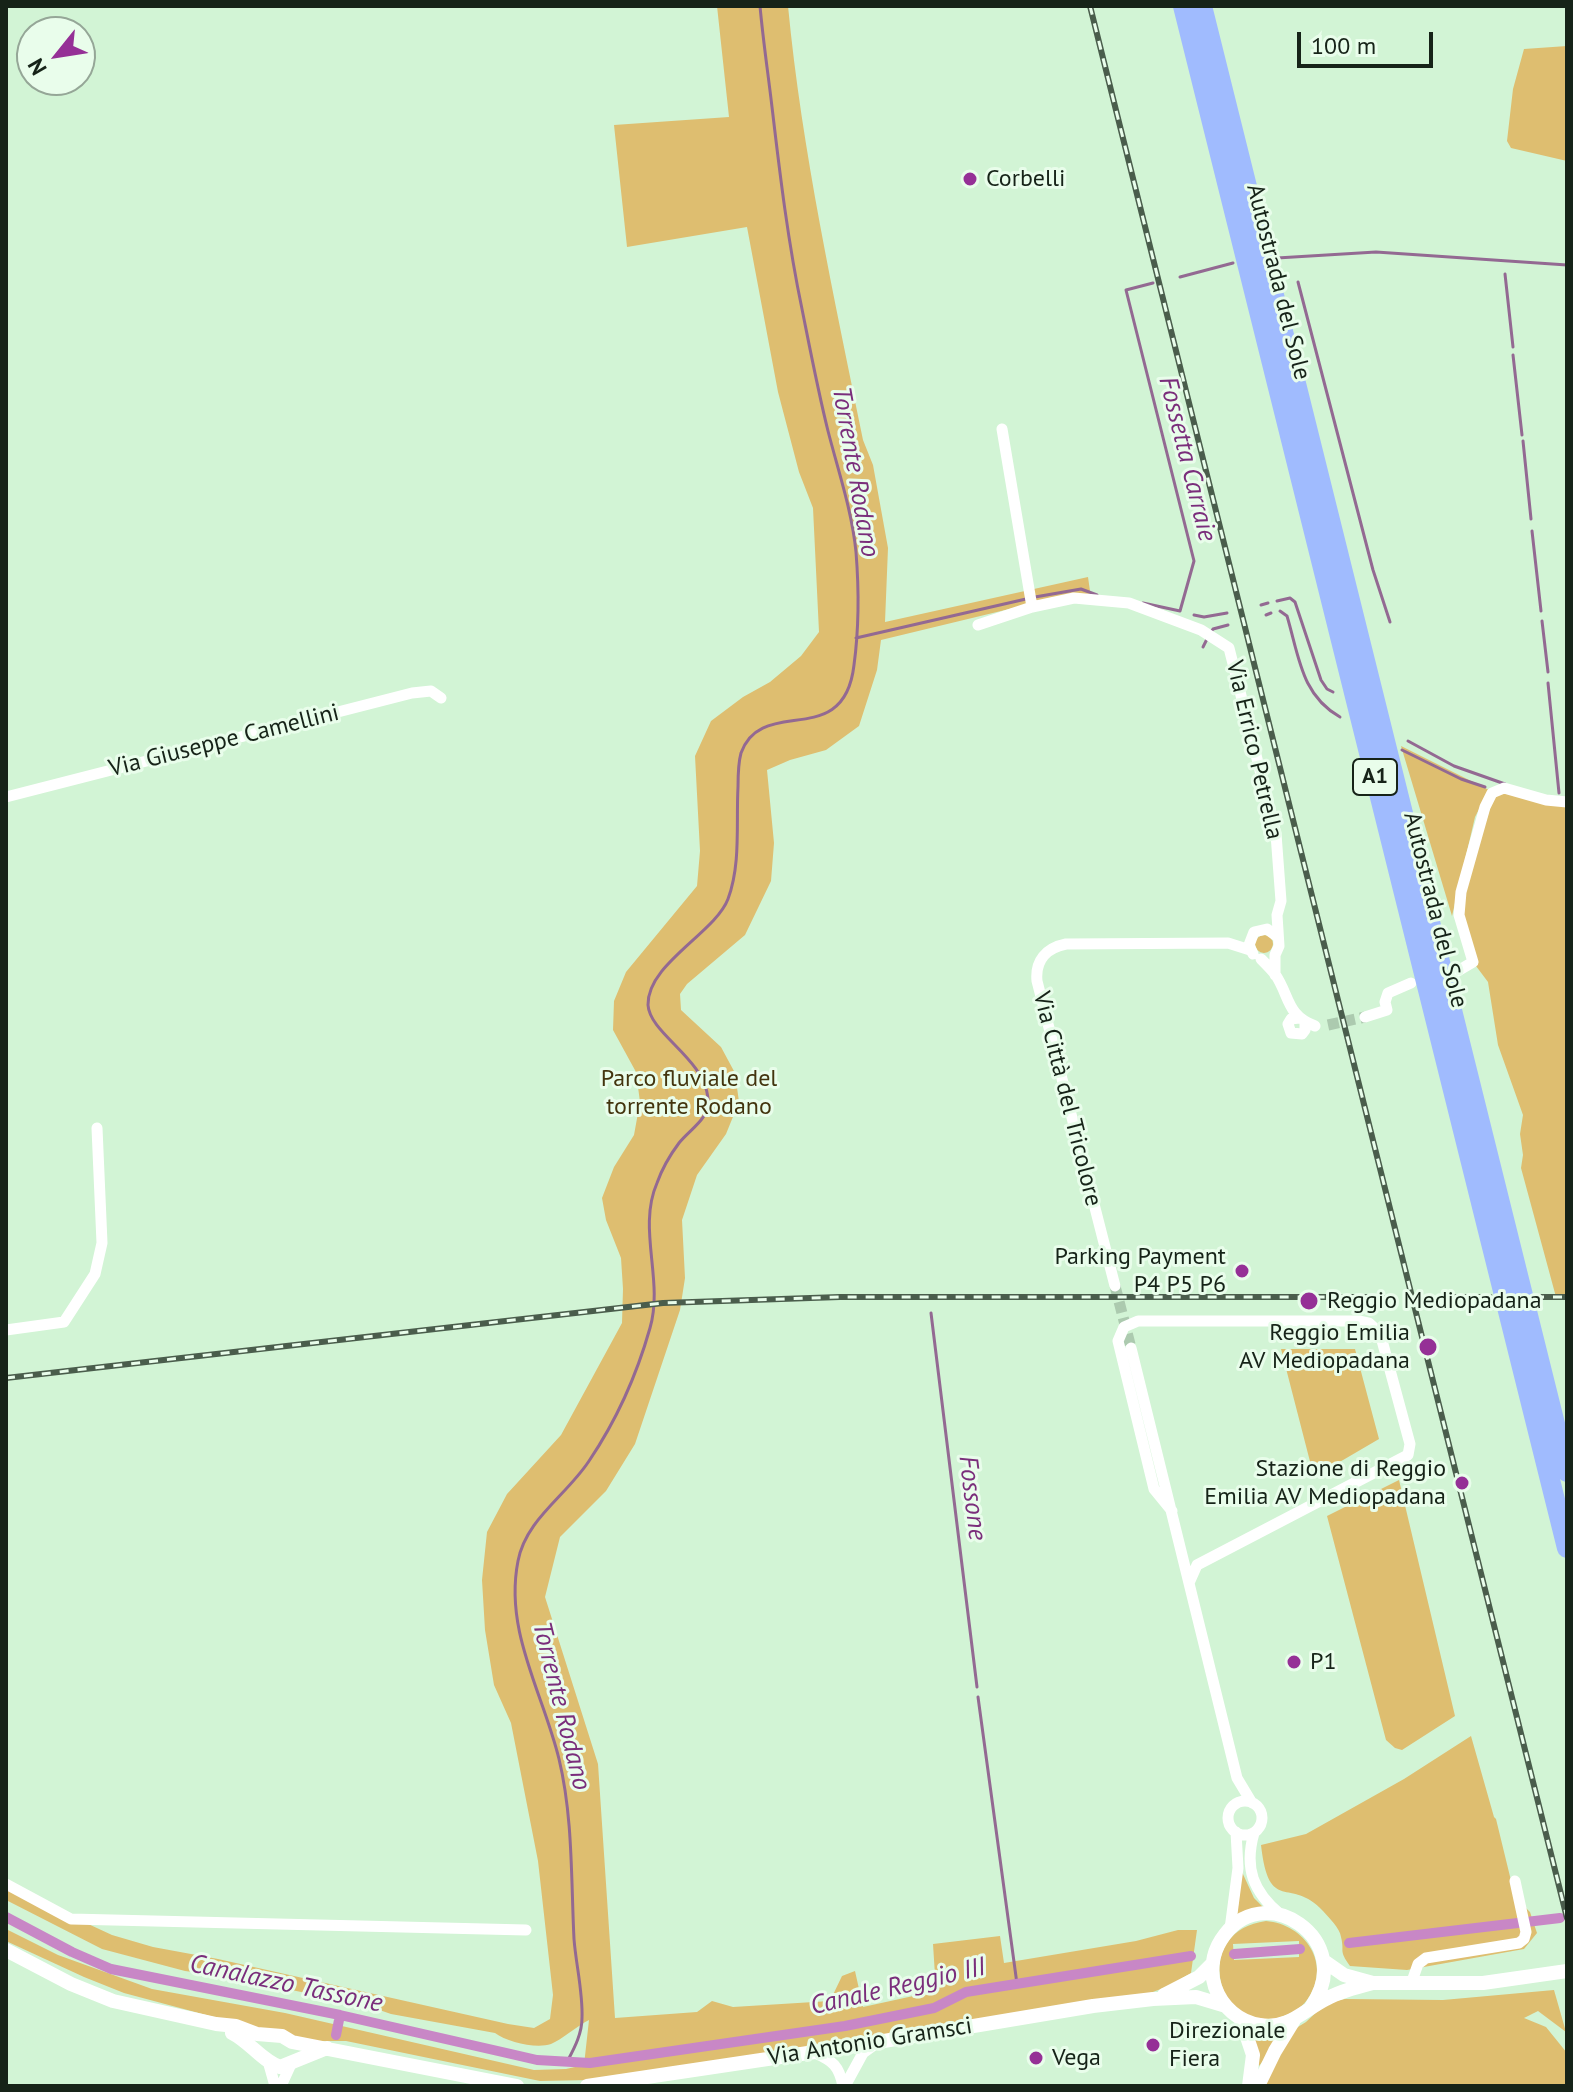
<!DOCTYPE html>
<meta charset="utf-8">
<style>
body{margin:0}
#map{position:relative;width:1573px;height:2092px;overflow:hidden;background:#d2f4d5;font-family:"PT Sans",sans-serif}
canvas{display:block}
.frame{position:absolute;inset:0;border:8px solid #162318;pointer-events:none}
.north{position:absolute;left:16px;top:16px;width:80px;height:80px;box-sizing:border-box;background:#e9fdeb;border:2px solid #95a697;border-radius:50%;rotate:240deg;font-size:22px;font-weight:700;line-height:32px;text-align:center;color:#162318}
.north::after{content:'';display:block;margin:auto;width:28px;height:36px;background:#953096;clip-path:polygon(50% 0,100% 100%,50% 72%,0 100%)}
.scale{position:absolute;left:1297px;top:32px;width:136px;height:36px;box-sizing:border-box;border:4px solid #162318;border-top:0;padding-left:10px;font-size:24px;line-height:28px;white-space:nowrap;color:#162318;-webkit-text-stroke:6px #e9fdeb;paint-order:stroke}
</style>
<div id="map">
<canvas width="1573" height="2092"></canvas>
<div class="frame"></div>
<div class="north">N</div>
<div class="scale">100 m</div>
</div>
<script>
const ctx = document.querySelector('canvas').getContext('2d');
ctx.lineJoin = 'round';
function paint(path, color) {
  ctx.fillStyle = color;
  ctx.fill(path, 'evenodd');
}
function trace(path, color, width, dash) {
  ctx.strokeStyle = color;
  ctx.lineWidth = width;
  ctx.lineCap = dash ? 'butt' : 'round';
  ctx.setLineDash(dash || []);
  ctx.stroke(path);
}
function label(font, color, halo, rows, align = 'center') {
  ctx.font = font + ' "PT Sans",sans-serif';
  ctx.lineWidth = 6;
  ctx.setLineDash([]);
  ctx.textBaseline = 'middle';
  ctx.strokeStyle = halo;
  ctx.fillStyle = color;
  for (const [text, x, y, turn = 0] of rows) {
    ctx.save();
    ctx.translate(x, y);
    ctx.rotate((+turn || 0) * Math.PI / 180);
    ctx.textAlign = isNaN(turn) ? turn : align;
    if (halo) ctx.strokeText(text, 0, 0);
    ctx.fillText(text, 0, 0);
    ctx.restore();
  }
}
paint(new Path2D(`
 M717 6H788C802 152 834 296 863 440L873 465 888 548 885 622 1088 577 1090 591 1088 597 1030 604 881 640 877 670 859 726 826 750 790 760 767 770 774 843 771 881 745 935 687 984 680 994 681 1010 721 1047 735 1073 739 1102 726 1134 697 1175 682 1220 685 1278 680 1310 635 1444 606 1491 560 1537 545 1597 598 1764 615 2018 697 2012 712 2001 733 2007 830 2001 842 1976 855 1971 863 2007 936 1991 933 1944 1000 1936 1004 1963 1136 1941 1178 1930H1197L1191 1973 1169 1986 1150 1993 592 2080 540 2081 346 2041H311L251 2027 124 1993 84 1977 6 1941V1929L58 1955 152 1989 285 2013 534 2070 566 2069 584 2065 589 2020C577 2026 561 2040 551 2044 536 2049 507 2042 495 2033L391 2014 365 2005 262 1984 254 1980 185 1971 102 1949 6 1900V1886L112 1935 153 1947 218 1959 508 2024 534 2028 550 2019 553 1995 538 1861 511 1723 494 1685 485 1630 482 1580 487 1532 507 1494 561 1435 622 1323 623 1289 621 1258 606 1220 602 1198 614 1167 634 1135 640 1102 636 1072 613 1030 614 1001 626 972 697 886 700 851 695 756 711 721 743 697 770 682 801 656 819 632 813 508 799 472 778 392 747 227 627 247 614 125 729 117Z
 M1567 46V161L1511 148 1507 141 1513 89 1524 49Z
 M1401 746 1489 790 1475 817 1452 916Z
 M1496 789 1567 802V1297H1556L1521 1168 1523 1155 1520 1134 1523 1115 1498 1045 1488 982 1473 962 1459 908Z
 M1255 944a9 9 0 1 1 18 0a9 9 0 1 1-18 0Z
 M1281 1349H1355L1379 1439 1314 1477Z
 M1399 1480 1455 1716 1402 1750 1395 1748 1386 1740 1327 1516Z
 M1471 1736 1494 1817 1496 1819 1515 1897 1530 1912 1537 1933 1524 1949 1407 1970 1350 1966C1338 1949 1345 1953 1341 1937 1340 1928 1329 1918 1323 1911 1290 1875 1269 1916 1261 1845L1306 1834 1404 1779Z
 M1242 1872 1254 1898 1263 1907 1237 1915Z
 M1266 1921C1305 1924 1333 1965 1307 2000 1300 2009 1292 2013 1281 2017 1220 2040 1187 1932 1266 1921ZM1299 1941V1957L1234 1960 1233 1944Z
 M1554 1990 1566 2032 1538 2011 1524 2018 1546 2027 1567 2053V2086H1263V2061L1259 2066 1251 2030 1272 2033 1283 2031 1280 2038 1306 2022 1326 2003 1345 1999 1443 2000Z`), '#debe70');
trace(new Path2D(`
 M1277 258 1376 252 1567 265
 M1505 274 1513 347
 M1180 277 1233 263
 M1298 282 1373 570 1390 622
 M1513 355 1522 435
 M1523 441 1531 519
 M1532 531 1541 611
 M1035 597 1081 589 1097 595
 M1277 601 1290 598 1295 602 1321 680 1327 689 1333 692
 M1143 603 1180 611 1194 561 1126 290 1153 283
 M1261 605 1268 603
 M1280 611 1287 616C1299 656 1301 695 1340 717
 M1194 615 1204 617 1227 613
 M1266 615 1271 613
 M1542 621 1548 672
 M1211 632 1213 629 1228 625
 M856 638 1026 599
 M1203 647 1208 637
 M1548 683 1559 793
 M1408 741 1454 766 1505 784
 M1402 750 1461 779 1485 787
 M931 1313 977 1687
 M978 1697 1017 1984
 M568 2060C575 2047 582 2033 582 2018 583 1992 576 1965 574 1939 571 1880 573 1817 559 1759 543 1693 504 1631 518 1561 526 1519 566 1496 589 1461 616 1421 637 1374 650 1328 664 1280 637 1229 657 1183 662 1169 670 1155 679 1143 690 1129 711 1118 708 1098 704 1058 650 1034 648 1005 647 964 715 933 728 899 741 864 736 824 738 787 738 776 738 764 741 753 762 694 844 752 854 665 859 628 859 589 856 552 852 511 838 470 828 431 818 391 810 349 802 309 788 242 780 175 772 107 768 73 763 40 760 6`), '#936992', 3);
trace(new Path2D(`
 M6 1917 72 1952 111 1969 340 2015 511 2054 537 2060 590 2063 845 2026 934 2008 966 1992 1191 1956
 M1349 1943 1560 1918
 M1234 1954 1300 1949
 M336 2035 340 2015`), '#c887c6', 10);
trace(new Path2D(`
 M1328 1025 1365 1017
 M1115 1286 1131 1348`), '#accaaf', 11, [11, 5.5]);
trace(new Path2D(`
 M1002 429 1032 607
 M978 625 1032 607 1074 598 1129 603 1201 630 1229 648 1276 834 1281 901 1277 915 1279 946 1275 955V975
 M6 797 412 693 431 691 441 698
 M1253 954 1249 945 1254 932 1267 929 1278 937
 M1261 959C1266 964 1271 969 1275 974 1290 996 1286 1015 1315 1026
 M1456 972 1473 962 1459 915 1461 892 1485 807 1492 793 1504 788 1546 800 1567 802
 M1365 1017 1387 1010 1385 1002 1388 993 1411 983
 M1299 1018 1291 1019 1288 1024 1291 1033 1302 1034 1305 1030V1022
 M1115 1286 1037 981C1035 961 1046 948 1066 944L1228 943 1250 950
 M6 1330 64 1322 95 1274 102 1243 97 1128
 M1131 1348 1237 1778 1252 1803
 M1172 1511 1154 1489 1118 1341 1124 1327 1138 1321H1360L1369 1323 1380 1333 1410 1444 1408 1455 1197 1565 1189 1583
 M1228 1818a17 17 0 1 1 34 0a17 17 0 1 1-34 0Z
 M1254 1833C1244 1868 1253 1892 1281 1915
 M6 1884 71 1919 526 1930
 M1230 1929 1238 1868 1236 1832
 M1411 1984 1418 1964 1426 1958 1519 1943 1524 1939 1526 1932 1515 1881
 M815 2053C833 2061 839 2066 843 2086
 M268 2061 275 2086
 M281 2086 292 2062
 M845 2086 863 2053 874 2045`), '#fff', 11);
trace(new Path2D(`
 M6 1950 71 1984 113 2001 216 2024 236 2026 257 2034 282 2036 292 2042 517 2086
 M1324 1961 1344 1975 1373 1983H1483L1567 1971
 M1164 1995 1199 1977 1213 1963
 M1311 2007C1359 1940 1262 1875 1221 1940 1212 1954 1210 1972 1215 1987 1222 2007 1239 2022 1260 2025 1288 2030 1304 2010 1326 1999 1341 1991 1357 1987 1373 1983
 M1241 2019 1253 2055 1249 2086
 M232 2033C250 2042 262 2061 280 2067L327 2048
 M587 2086 848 2047 1093 2006 1153 1999 1196 1997 1226 2006
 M1258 2086 1275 2051 1294 2020`), '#fff', 14);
trace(new Path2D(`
 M1183 6 1567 1548
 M1202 6 1567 1472`), '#a0bbfe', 20);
const rail = new Path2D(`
 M1090 6 1567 1918
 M1450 1297H1490
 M1535 1297H1567
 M6 1378 663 1303 840 1297H1382`);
trace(rail, '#4a5d4c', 6);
trace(rail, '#e9fdeb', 3, [9]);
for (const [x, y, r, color] of [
 [970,179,8,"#953096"],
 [1242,1271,8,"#953096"],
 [1309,1301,10,"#953096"],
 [1428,1347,10,"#953096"],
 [1462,1483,8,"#953096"],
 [1294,1662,8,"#953096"],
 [1153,2045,8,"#953096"],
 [1036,2058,8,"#953096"]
]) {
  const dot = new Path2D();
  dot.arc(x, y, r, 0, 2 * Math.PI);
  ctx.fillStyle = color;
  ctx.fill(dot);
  trace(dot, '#e9fdeb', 3);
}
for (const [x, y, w] of [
 [1375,777,44]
]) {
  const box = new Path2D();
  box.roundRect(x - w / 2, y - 18, w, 36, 6);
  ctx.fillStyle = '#e9fdeb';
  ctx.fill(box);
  trace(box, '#162318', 2);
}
label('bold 22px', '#162318', null, [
 ["A1",1375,777]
]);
label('24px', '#162318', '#e9fdeb', [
 ["Corbelli",986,179],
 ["Parking Payment",1226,1257,"right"],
 ["P4 P5 P6",1226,1285,"right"],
 ["Reggio Mediopadana",1327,1301],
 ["Reggio Emilia",1410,1333,"right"],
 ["AV Mediopadana",1410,1361,"right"],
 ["Stazione di Reggio",1446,1469,"right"],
 ["Emilia AV Mediopadana",1446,1497,"right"],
 ["P1",1310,1662],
 ["Direzionale",1169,2031],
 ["Fiera",1169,2059],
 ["Vega",1052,2058]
], 'left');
label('24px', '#162318', '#e9fdeb', [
 ["Autostrada del Sole",1278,282,76],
 ["Via Giuseppe Camellini",224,741,-14],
 ["Via Errico Petrella",1254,750,77],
 ["Autostrada del Sole",1435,910,76],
 ["Via Città del Tricolore",1067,1099,76],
 ["Via Antonio Gramsci",870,2042,-9]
]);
label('24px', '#43340e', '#e9fdeb', [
 ["Parco fluviale del",689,1079],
 ["torrente Rodano",689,1107]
]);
label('italic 26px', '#7a2e7b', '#e9fdeb', [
 ["Fossetta Carraie",1187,459,76],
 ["Torrente Rodano",855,472,80],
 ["Fossone",972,1498,83],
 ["Torrente Rodano",561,1706,76],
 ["Canalazzo Tassone",286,1984,12],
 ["Canale Reggio III",898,1987,-13]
]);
</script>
